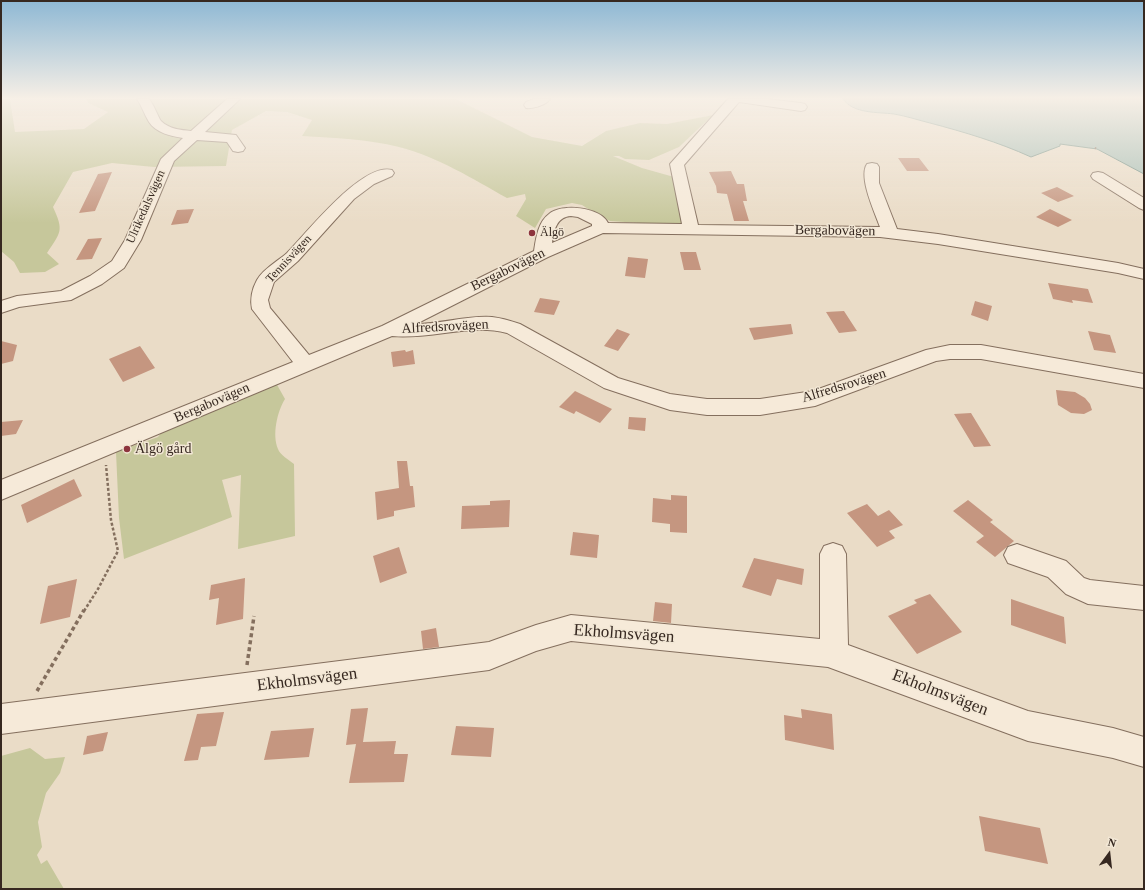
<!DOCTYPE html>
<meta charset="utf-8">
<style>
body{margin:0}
#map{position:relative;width:1145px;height:890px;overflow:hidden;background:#eadcc7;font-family:"Times New Roman",serif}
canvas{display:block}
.frame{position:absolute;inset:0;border:2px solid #362820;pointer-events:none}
.north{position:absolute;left:1089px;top:834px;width:40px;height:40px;-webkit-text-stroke:3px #f2e7d5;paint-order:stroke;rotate:15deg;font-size:11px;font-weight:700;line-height:16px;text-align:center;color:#362820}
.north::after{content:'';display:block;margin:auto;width:14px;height:18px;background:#362820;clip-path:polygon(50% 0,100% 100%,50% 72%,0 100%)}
</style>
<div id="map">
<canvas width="1145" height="890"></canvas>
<div class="frame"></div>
<div class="north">N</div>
</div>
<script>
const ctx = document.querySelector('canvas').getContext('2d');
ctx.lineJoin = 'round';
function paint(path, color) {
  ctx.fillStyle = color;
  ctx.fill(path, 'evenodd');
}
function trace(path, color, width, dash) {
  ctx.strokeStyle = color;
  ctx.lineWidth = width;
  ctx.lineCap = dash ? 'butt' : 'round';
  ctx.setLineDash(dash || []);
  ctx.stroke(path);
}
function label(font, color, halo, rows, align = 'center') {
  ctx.font = font + ' "Times New Roman",serif';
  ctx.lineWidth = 3;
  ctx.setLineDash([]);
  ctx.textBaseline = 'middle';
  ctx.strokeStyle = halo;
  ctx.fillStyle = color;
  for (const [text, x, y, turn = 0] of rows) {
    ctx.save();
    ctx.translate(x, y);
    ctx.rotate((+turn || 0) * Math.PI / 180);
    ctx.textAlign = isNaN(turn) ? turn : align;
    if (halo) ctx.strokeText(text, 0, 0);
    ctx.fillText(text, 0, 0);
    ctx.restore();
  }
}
paint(new Path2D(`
 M1 99H10L15 132 84 129 108 112 88 103 86 99H456L532 137 582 146 606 131 640 123 667 124 713 115 679 147 649 160 625 159 619 156H613L642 168 674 177 685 216 681 223 669 225 610 221 596 214 582 205 572 203 546 209 535 228 516 216 526 199 525 194 507 198C473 179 438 157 399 147 367 139 335 138 302 136L312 120 287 112 266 111 232 130 226 166 154 167 112 163 73 172 53 207C64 231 61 232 47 253L59 264 45 272 20 273 14 262 1 251Z
 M276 383 285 399C277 412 272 435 278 449 280 455 289 460 294 464L295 536 238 549 241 475 222 480 232 517 124 559 119 518 116 452 158 437 164 429Z
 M30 748 45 759 65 757 60 773 46 793 38 822 42 847 37 855 41 864 47 860 64 889H1V756Z`), '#c6c79b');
const water = new Path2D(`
 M843 99H1144V174L1097 149 1060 144V146L1031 157C998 142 964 132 930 123 918 120 906 116 894 114 878 112 853 114 843 99Z`);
paint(water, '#a7beb5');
trace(water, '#6f8c82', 1);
paint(new Path2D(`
 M898 158H919L929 171H907Z
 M731 171 737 184H744L747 201H743L749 221H734L727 194 717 193 716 186 709 172Z
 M112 172 95 211 79 213 98 174Z
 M1057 187 1074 196 1058 202 1041 193Z
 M194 209 188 223 171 225 177 210Z
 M1050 209 1072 220 1058 227 1036 217Z
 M102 238 92 259 76 260 88 239Z
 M680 252H696L701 270H684Z
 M628 257 648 259 645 278 625 276Z
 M1048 283 1088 289 1093 303 1072 300 1073 303 1053 299Z
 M540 298 560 301 554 315 534 312Z
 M975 301 992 306 988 321 971 315Z
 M844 311 857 331 839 333 826 312Z
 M791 324 793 334 754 340 749 328Z
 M617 329 630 334 618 351 604 346Z
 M1088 331 1110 335 1116 353 1094 350Z
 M1 341 17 345 13 361 1 364Z
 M140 346 155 368 123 382 109 359Z
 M405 350 406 352 413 350 415 364 393 367 391 352Z
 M1056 390 1075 392 1085 398 1090 404 1092 410 1084 414 1071 413 1058 405Z
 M575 391 612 409 600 423 576 411 574 414 559 407Z
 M971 413 991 446 974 447 954 414Z
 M629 417 646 418 645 431 628 429Z
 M23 420 16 434 1 436V422Z
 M397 461H407L410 486H413L415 507 394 511V516L377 520 375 492 399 488Z
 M74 479 82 496 27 523 21 505Z
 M671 495 687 496V533L670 532V524L652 522 653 498 671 500Z
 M510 500 509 527 461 529 462 506 490 505V501Z
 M968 500 993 520 990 522 1014 541 995 557 976 542 984 536 953 511Z
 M867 504 878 516 889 510 903 525 889 531 895 538 877 547 847 513Z
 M573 532 599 535 597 558 570 555Z
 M399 547 407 573 380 583 373 556Z
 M754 558 804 569 802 585 777 579 771 596 742 587Z
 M245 578 243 619 216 625 219 598 209 600 211 585Z
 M77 579 70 617 40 624 48 586Z
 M930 594 962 632 917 654 888 616 917 603 914 600Z
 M1011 599 1064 617 1066 644 1011 625Z
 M655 602 672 604 671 623 653 621Z
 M436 628 439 647 423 649 421 631Z
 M368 708 363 742 396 741 394 754H408L404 782 349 783 356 744 346 745 351 709Z
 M801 709 832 714 834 750 785 740 784 715 802 718Z
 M224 712 216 746 201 747 198 760 184 761 197 714Z
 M456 726 494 728 491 757 451 755Z
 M314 728 309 757 264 760 271 731Z
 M108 732 103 751 83 755 87 736Z
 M979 816 1040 828 1048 864 985 851Z`), '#c59680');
const minor = new Path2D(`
 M137 99H149C154 105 158 117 161 121 169 129 181 130 191 131L227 99H240L205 132 236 135 245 148 243 151 238 152 233 151 227 142 197 140 174 161 141 240 124 268 102 284 71 300 19 307 1 313V301L17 296 61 291 90 276 112 261 125 240 161 159 183 138C171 136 156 133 149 122 144 114 142 106 137 99Z
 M534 99H550C546 105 533 109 526 108L524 105 526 102Z
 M728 99H767L801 103 805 104 807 107 805 110 801 111 739 102 684 165 698 225 880 227C875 213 858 177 867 164L872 163 877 164 879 167V183L897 229 938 234 1118 263 1144 269V279L1118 273 938 244 880 237 603 233 548 257 416 324C442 324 467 315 492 317 501 318 511 321 520 324L618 378 670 394 707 399H760L813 391 926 350 950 345H981L1144 374V388L981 359H950L936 361 815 406 760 415H707L670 410 604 388 507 333C469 323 431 340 392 336L1 500V480L293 362 252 309C250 299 252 289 257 280 263 269 278 261 287 253 307 233 362 162 392 170L394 173 392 176 374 184 354 199 298 261 274 282 268 300 270 308 309 355 382 326 534 251C536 238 538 222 549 214 561 203 601 207 608 223L682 224 670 164ZM571 216 578 217 592 224V226L552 243C554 231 556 217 571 216Z
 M1098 172 1103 173 1144 198V210L1139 208 1093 179 1091 176 1093 173Z
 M833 543 842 546 846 554 848 645 1028 711 1113 728 1144 737V767L1113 758 1028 741 828 667 571 641 536 651 489 670 1 734V704L489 642 536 625 571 615 820 639V554L824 546Z
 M1017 544 1066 561 1084 578 1090 580 1144 586V610L1088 604 1066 594 1048 577 1008 563 1004 555 1008 547Z`);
trace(minor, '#846f5e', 2);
trace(new Path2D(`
 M1095 149 1096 147`), '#846f5e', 1.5, [2, 1.5]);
trace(new Path2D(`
 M84 611 98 589 118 551 111 520 106 465`), '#846f5e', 2.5, [3, 2]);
trace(new Path2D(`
 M247 665 254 616
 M37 691 84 610`), '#846f5e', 3.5, [4, 3]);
paint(minor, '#f6ead9');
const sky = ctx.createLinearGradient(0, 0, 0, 223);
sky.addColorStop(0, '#8eb8d4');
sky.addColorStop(0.44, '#f6efe6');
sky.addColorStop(1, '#f6efe600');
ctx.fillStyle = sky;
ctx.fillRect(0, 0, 1145, 223);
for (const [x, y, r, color] of [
 [532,233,4,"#8d343d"],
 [127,449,4,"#8d343d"]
]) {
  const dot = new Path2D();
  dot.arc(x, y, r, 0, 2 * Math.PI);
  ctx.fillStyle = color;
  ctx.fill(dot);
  trace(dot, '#f2e7d5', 1.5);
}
label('12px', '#362820', '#f2e7d5', [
 ["Ulrikedalsvägen",146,207,-66],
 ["Tennisvägen",289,259,-47]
]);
label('12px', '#362820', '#f2e7d5', [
 ["Älgö",540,233]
], 'left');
label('14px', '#362820', '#f2e7d5', [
 ["Bergabovägen",835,231,1],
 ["Bergabovägen",508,270,-26],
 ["Alfredsrovägen",445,327,-3],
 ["Alfredsrovägen",844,386,-17],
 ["Bergabovägen",212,403,-23]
]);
label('14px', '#362820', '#f2e7d5', [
 ["Älgö gård",135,449]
], 'left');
label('17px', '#362820', '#f2e7d5', [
 ["Ekholmsvägen",624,634,4],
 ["Ekholmsvägen",307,680,-7],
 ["Ekholmsvägen",940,693,21]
]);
</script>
